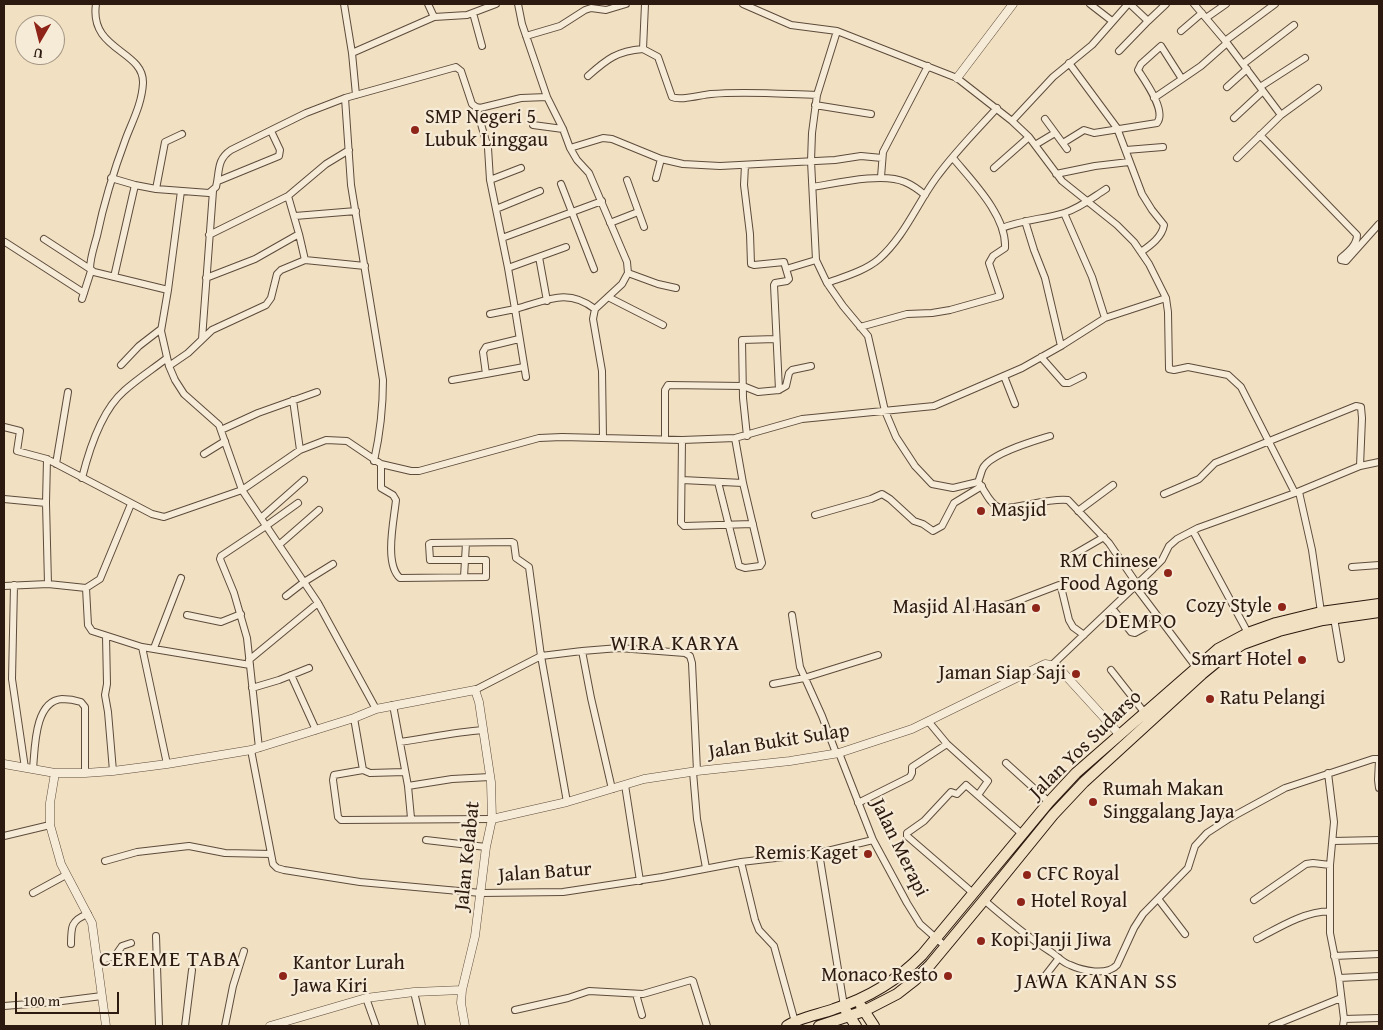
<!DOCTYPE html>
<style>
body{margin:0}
#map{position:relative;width:1383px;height:1030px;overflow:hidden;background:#f1e0c1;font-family:"Gentium Book Plus",serif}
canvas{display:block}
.frame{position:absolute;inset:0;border:5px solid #2c190f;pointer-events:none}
.north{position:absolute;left:15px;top:15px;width:50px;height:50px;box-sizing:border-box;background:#f6ebd7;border:1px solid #a59787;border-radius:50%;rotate:188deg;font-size:14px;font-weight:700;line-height:20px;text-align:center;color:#2c190f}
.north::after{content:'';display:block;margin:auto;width:18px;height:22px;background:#8f2418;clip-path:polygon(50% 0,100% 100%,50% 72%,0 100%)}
.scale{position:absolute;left:15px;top:992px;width:104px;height:22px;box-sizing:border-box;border:2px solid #2c190f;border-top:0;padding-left:6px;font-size:15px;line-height:18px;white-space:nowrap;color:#2c190f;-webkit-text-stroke:4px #f6ebd7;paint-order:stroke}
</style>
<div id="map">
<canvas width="1383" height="1030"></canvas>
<div class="frame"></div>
<div class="north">U</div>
<div class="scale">100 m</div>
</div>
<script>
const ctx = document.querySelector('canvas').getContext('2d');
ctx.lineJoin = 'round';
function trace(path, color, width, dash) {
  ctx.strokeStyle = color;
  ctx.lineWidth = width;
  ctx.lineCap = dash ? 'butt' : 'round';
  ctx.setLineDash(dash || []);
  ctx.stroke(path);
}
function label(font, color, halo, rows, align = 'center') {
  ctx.font = font + ' "Gentium Book Plus",serif';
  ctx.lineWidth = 4.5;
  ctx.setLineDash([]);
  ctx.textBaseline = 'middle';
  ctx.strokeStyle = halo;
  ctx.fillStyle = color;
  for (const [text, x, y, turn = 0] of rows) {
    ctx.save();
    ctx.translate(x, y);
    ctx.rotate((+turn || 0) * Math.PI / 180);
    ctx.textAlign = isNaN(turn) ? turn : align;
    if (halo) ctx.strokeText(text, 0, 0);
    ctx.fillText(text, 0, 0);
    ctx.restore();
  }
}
const minor = new Path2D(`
 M96 4C89 51 144 50 143 83 142 103 133 120 126 138 114 170 104 202 97 236 94 247 90 258 90 269L94 272 168 290
 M344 4 352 53 356 95
 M428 4 434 17
 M518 4 522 24 547 97 563 129 570 148 577 160 589 173 627 262 628 273 622 284 595 309 593 319 602 371 603 438
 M645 4 643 49 658 57 672 97C680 101 700 95 711 94 746 91 782 94 817 95
 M743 4 791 25 837 31 957 78 1012 121 1029 137 1062 181 1117 225 1134 242 1149 264 1166 298 1168 312 1169 369 1174 370 1188 367 1228 375 1241 387 1295 493
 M1090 4 1112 21
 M1194 4 1227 43 1281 115
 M473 13 482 46
 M1206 18 1226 4
 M1148 21 1166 4
 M837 31 817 95 812 133 811 161 816 260 827 283 843 306 868 336 885 411 896 437 915 466 932 484 953 488 978 482
 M1181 31 1202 13
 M526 36 560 26 585 10 591 8 606 10 626 4
 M1225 41 1275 4
 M1119 51 1148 21 1130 4
 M352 53 434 17 467 15 496 4
 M1069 63 1117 128 1142 194 1152 210 1164 225C1162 237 1151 245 1141 252
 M1243 64 1294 25
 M588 76C607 59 617 51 643 49
 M1227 87 1247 69
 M1260 87 1305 58
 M345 98 351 185 383 380C383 408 380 434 374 461
 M1154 98 1182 79
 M815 105 871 114
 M476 107 480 108 521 98 547 97
 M1234 118 1263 91
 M1045 119 1067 149
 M1012 121 1053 77 1092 45 1128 4
 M533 125 563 129
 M1260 135 1357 235C1357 245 1348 252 1341 258V260L1346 261 1379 224
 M1063 143 1084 130 1094 133 1157 123C1167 111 1145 81 1138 70L1141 64 1161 46 1182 79 1201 66 1227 43
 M1035 145 1055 133
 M570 148 603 138 612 139 661 159 683 164 720 166 835 160 861 156 882 158
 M1126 150 1163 147
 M1237 158 1281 115 1318 88
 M994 168 1029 137
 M1056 174 1095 166 1129 162
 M881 177 883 152 928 66
 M111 178 135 185
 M656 178 661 159
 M490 180 521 168
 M627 180 644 227
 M218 181 279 156 280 150 271 131
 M561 184 594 269
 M813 187C837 183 883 172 905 182 912 185 919 190 925 195
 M156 189 165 142 182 134
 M181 191 168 290 161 331 169 366 175 380 184 394 219 425 242 490 318 603 376 709
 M496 209 540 191
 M1064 213 1092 277 1105 318
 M295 216 356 211
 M1025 221 1034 250 1045 278 1061 346
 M610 223 638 212
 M1002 228C1022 220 1044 219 1064 213 1080 208 1092 198 1106 189
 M299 234 305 260
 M209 235 288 196 326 164 349 150
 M502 238 602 201
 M44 239 90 269
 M5 242 84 293
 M539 257 547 301
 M508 268 566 247
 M786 269 816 260
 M628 273 658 284 676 288
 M114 277 135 185 156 189 209 193 216 187C220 172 216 160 231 150L306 113 345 98 456 67 461 71 472 104 476 107 488 148 490 180 508 268 515 309C546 301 567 287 595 309
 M206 278 255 259 299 234 288 196
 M827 283C843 277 865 271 879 259 904 237 917 204 936 178 954 153 976 131 997 108
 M608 297 663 325
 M82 299 91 271
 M490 314 515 309 526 377
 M860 327 907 314 932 313 950 310 1000 296 989 263 993 256 1005 248C1007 216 972 181 953 158
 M202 339 213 191
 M519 339 486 347 483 352 486 374 524 367
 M1041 357 1064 383H1069L1083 376
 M121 365 139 346 161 329
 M169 366 188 353 212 330 266 305 271 298 277 274 281 270 305 260 365 266
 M1004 376 1015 404
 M452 380 486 374
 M779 390 786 386 789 373 792 370 811 366
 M293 400 300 450
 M4 427 20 431 17 451 47 459 152 514 164 517 242 490 300 450 326 440 347 441 381 464 411 471H419L539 438 562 437 682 440 735 438 802 419 934 406 1022 368 1061 346 1105 318 1166 298
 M221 430 258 413 317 392
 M747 436 743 398 742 340 776 339
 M665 439V390L668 385 743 386 758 392 779 390 774 285 775 283 787 281 789 279 784 262 754 265 751 264 750 234 744 185 745 165
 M682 440 681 523 684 526 753 524
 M204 454 225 441
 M47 459 46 503 48 584
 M56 464 68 392
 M381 464V488L393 495 396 500C394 520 384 564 400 578L486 577V560H430L429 544 431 543 512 542 514 543 516 558 529 567 541 656 567 802
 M82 478C89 450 102 410 124 391 137 379 153 369 167 358
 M682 480 743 483
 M718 482 739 566 745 568 760 566 762 563 743 483 735 438
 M978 482C985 490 989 503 998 507 1009 512 1048 497 1068 500L1109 543 1137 584
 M978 482C980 478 981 472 983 468 991 453 1034 441 1050 436
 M1299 492 1312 550 1321 612
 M1164 494 1199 479 1215 463 1356 406 1361 407 1362 418 1360 466
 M4 499 46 503
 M1078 511 1113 485
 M815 515 871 499 882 494 890 499 914 521 923 524 933 531 942 526 954 503 982 486
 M261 518 304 480
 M1193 531 1248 633
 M280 544 319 510
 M1073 555 1104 537
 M1352 567 1379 565
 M464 577 466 543
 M14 585 12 679 25 768
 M4 586 48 584 86 588 88 625 92 631 142 647 167 764
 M1135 586 1196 667
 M86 588 100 579 131 504
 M286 596 304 582 333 564
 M1112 608 1131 632 1135 633 1160 619
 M977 611 1009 604 1059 585 1061 587 1069 620 1073 627 1084 635
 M187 615 221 622 241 614
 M792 615 800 667 822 716 836 753
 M1334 618 1341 659
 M106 636 107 684 105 695 108 712 113 771
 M142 647 250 665
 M154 648 181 578
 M582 651 591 698 612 789
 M249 660 318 603
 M1052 665 1153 569 1162 560 1169 546 1177 539 1198 528 1295 493 1360 466 1379 462
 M1111 670 1144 712
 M291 675 316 730
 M773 684 804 678 878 655
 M252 688 279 680 309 668
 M475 690 541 656 582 651 619 648 685 653 690 656 692 663 697 771
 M393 705 408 786 411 818
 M354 718 363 770 370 773 405 772
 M928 721 947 744 988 781 978 795
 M400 742C428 738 455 732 483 730
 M259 748 247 638 234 593 220 559 221 556 266 526 298 503
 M251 750 273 864 277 868 284 870 360 882 481 893 563 892 662 877 741 862 819 853 873 840
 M839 753 873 840 907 903 920 924 945 946
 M1379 760 1378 780 1379 788
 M1006 763 1049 802
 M33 769C35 749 34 701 62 699 68 699 75 700 81 702L85 707V773
 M363 770 334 775 333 780 338 817 341 820 492 819
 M693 772 697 819 706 868
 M1328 773 1334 822 1330 865V933L1339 978 1344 1019 1343 1026
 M625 785 640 881
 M408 786 452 779 490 777
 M858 803 910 777 912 773V767L947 744
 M4 836 50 825
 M426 840 486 847
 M1333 841 1379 840
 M819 853 844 1006
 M105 861 137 852 189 846 225 853 271 854
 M741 862 755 920 759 930 774 946 795 1022
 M33 893 66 875
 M973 893 907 836V833L924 821 951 792 957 794 966 785 1022 834
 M984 900C1006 919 1027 937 1051 952 1057 956 1063 963 1070 965 1083 971 1107 976 1117 965L1134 928 1143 914 1188 868 1195 846 1207 833 1230 818 1285 788 1373 759H1379
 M1159 900 1185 934
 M1254 900 1306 864 1313 863 1330 865
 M156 936 159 1026
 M1257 939C1280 927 1303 912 1330 911
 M71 944C71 927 71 920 88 914
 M1334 956 1379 954
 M98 961 115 956 122 946 131 943
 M1339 978 1379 976
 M1038 985 1059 958
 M414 992 422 1026
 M636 994 642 1015
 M366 998 376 1026
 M4 1006 54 1002 102 996
 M515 1010 568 998 589 991 643 994 691 980 693 981 707 1026
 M1344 1019 1379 1018
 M185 1026 192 970
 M225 1026 233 986 244 951
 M1272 1026 1341 998`);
const tertiary = new Path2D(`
 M957 78 1013 4
 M4 764 55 773H85L113 771 167 764 251 750 354 718 376 709 475 690 479 702 491 782 492 819 486 847 475 936 462 990 461 1003 465 1026
 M55 773 50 803V825L61 864 92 923 106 1026
 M492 819 567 802 644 779 697 771 790 761 839 753 912 729 1045 664 1057 666 1119 734
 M270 1026 366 998 414 992 462 990`);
const trunk = new Path2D(`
 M861 1006 874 1026
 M846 1011 856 1026
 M787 1026C797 1018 821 1014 834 1009 868 998 897 981 922 955L1049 802 1076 773 1218 649 1248 633 1276 623 1321 612 1379 604
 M819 1026 864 1011 897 994 915 980 930 965 984 900 1053 815 1084 782 1202 674 1224 656 1243 644 1279 631 1323 620 1379 612`);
trace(minor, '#5d4b3c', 8);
trace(tertiary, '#5d4b3c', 9);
trace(trunk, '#2c190f', 12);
trace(minor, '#f6ebd7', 6);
trace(tertiary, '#f6ebd7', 8);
trace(trunk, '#f1e0c1', 10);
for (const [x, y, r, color] of [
 [415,130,5,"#8f2418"],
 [981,511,5,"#8f2418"],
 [1168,573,5,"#8f2418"],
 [1282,607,5,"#8f2418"],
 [1036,608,5,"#8f2418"],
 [1302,660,5,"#8f2418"],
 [1076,674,5,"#8f2418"],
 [1210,699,5,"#8f2418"],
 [1093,802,5,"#8f2418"],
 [868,854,5,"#8f2418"],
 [1027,875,5,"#8f2418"],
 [1021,902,5,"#8f2418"],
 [981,941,5,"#8f2418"],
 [283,976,5,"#8f2418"],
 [948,976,5,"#8f2418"]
]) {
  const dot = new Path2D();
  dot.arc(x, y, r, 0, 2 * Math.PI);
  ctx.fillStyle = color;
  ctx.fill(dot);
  trace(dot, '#f6ebd7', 2);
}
label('20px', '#2c190f', '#f6ebd7', [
 ["SMP Negeri 5",425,118],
 ["Lubuk Linggau",425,141],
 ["Masjid",991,511],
 ["RM Chinese",1158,562,"right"],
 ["Food Agong",1158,585,"right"],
 ["Cozy Style",1272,607,"right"],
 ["Masjid Al Hasan",1026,608,"right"],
 ["Smart Hotel",1292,660,"right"],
 ["Jaman Siap Saji",1066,674,"right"],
 ["Ratu Pelangi",1220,699],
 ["Rumah Makan",1103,790],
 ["Singgalang Jaya",1103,813],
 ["Remis Kaget",858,854,"right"],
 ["CFC Royal",1037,875],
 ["Hotel Royal",1031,902],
 ["Kopi Janji Jiwa",991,941],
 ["Kantor Lurah",293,964],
 ["Jawa Kiri",293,987],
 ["Monaco Resto",938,976,"right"]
], 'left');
label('20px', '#2c190f', '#f6ebd7', [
 ["Jalan Bukit Sulap",779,742,-9],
 ["Jalan Yos Sudarso",1086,745,-44],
 ["Jalan Merapi",899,848,64],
 ["Jalan Kelabat",468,856,-84],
 ["Jalan Batur",545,873,-4]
]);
ctx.letterSpacing = '1px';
label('22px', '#2c190f', '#f6ebd7', [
 ["DEMPO",1141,622],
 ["WIRA KARYA",675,644],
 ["CEREME TABA",170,960],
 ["JAWA KANAN SS",1097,982]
]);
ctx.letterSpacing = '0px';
</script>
